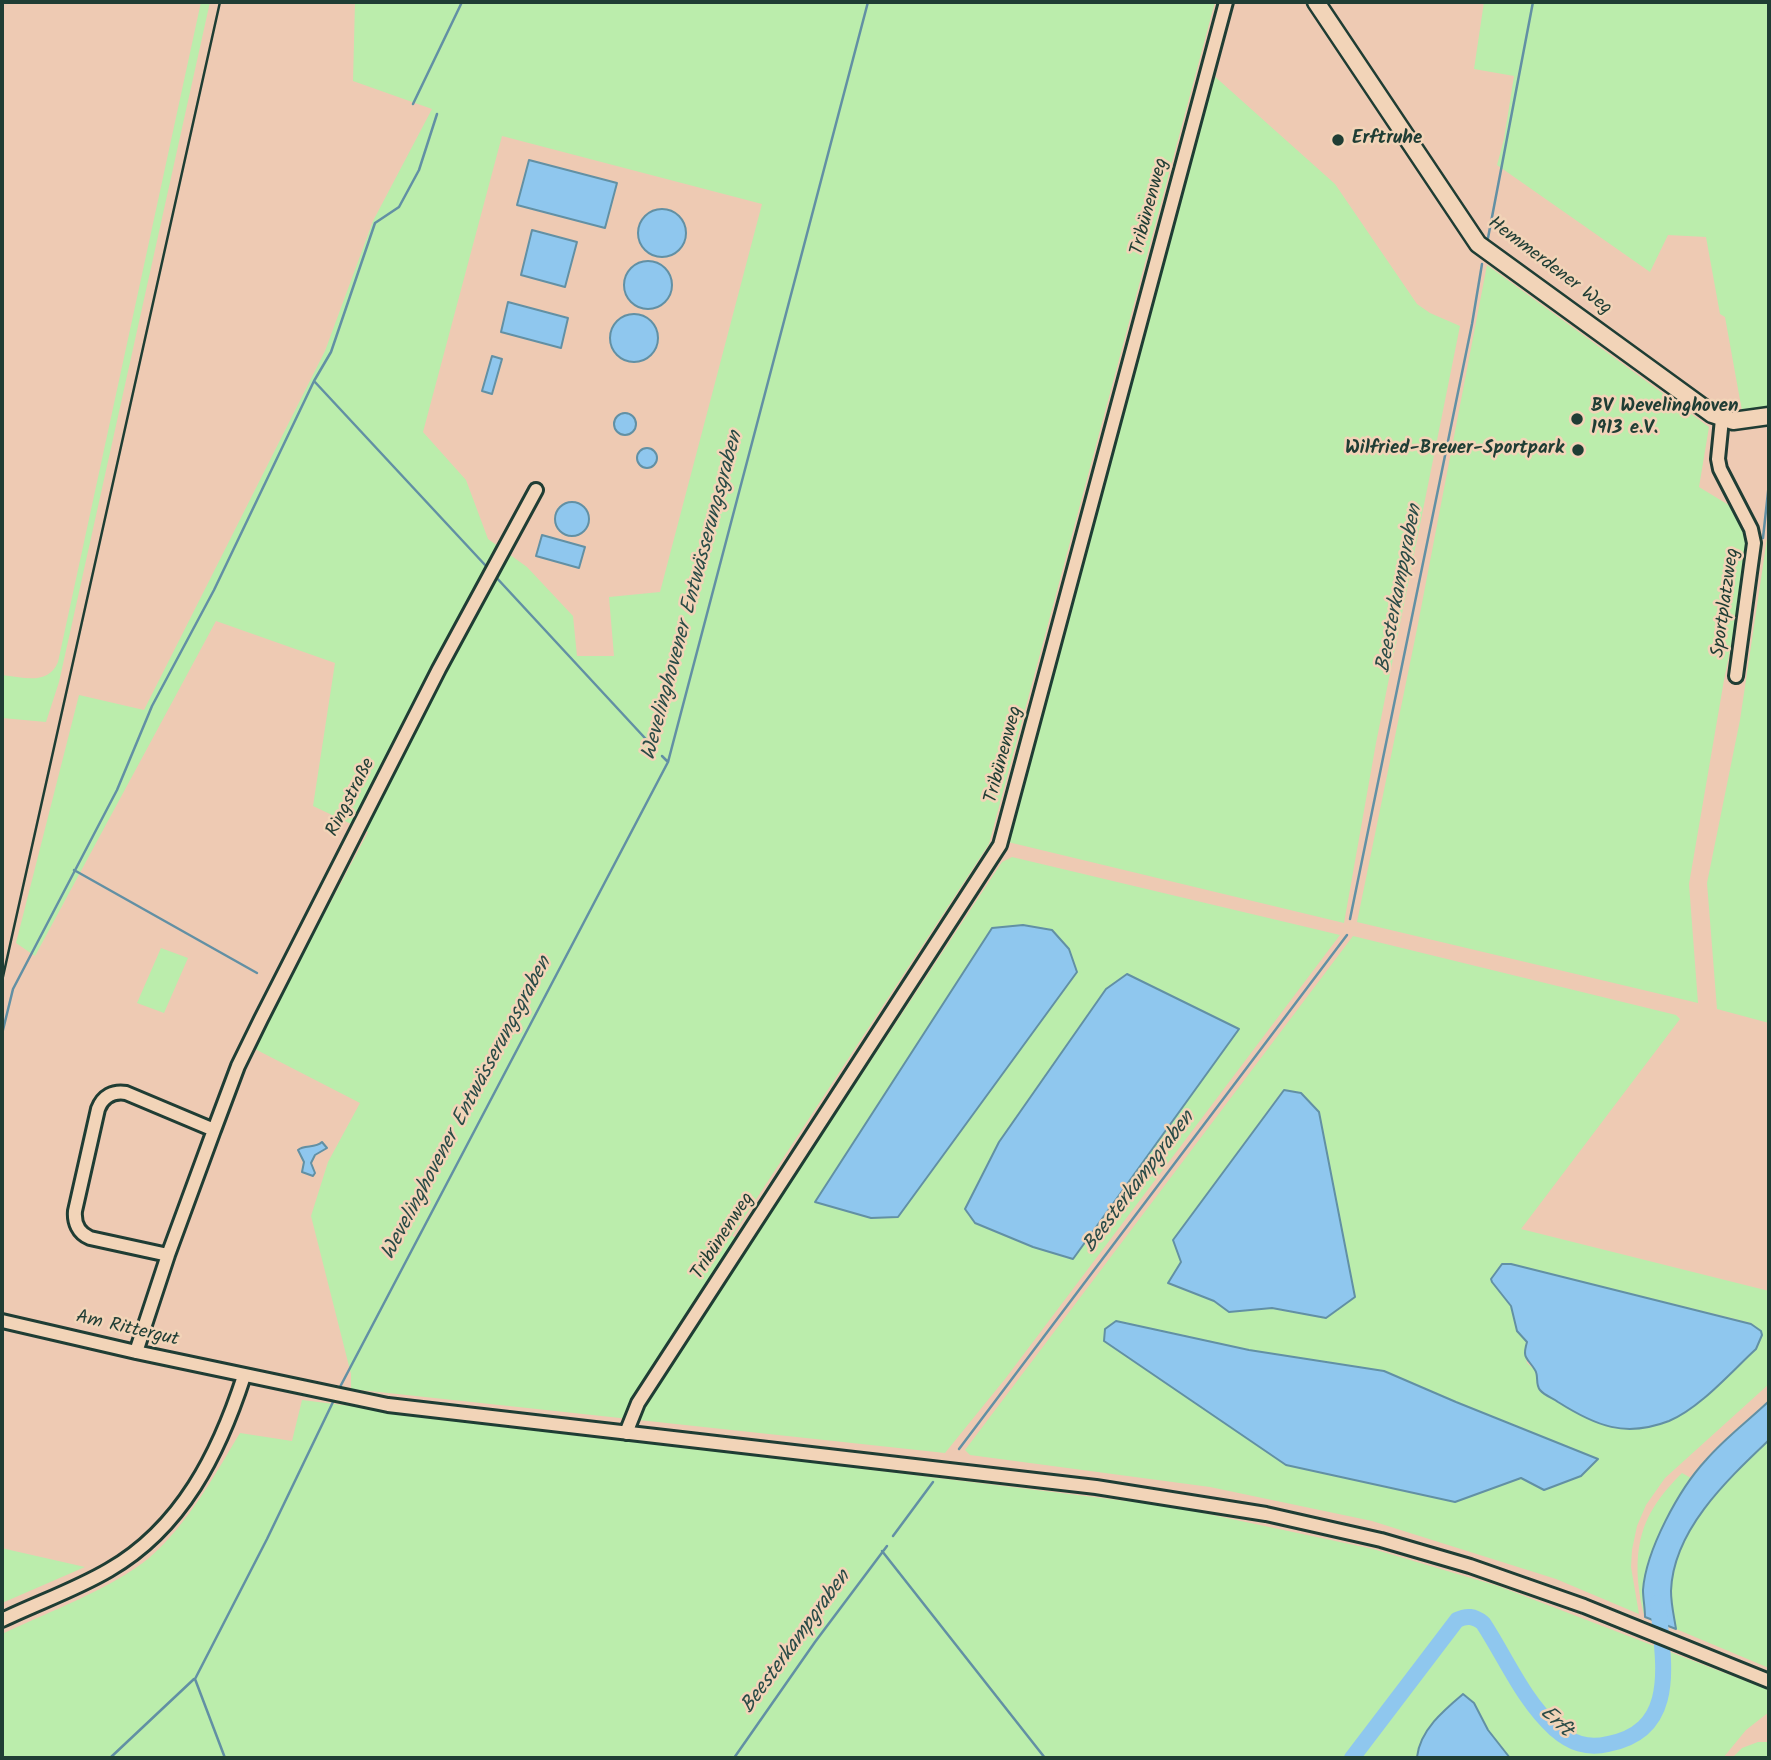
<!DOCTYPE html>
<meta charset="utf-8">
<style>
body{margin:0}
#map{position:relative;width:1771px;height:1760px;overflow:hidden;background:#eecab3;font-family:Kalam,sans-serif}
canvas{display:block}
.frame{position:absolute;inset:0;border:4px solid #1f3d34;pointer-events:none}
</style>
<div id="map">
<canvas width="1771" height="1760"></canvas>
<div class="frame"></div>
</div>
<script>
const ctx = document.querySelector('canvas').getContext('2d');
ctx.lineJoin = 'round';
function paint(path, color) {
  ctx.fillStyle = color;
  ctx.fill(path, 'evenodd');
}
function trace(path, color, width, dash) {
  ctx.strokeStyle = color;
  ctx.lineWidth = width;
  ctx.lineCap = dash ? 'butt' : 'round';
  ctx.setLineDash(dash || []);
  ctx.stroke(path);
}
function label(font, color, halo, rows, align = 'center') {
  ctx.font = font + ' Kalam,sans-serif';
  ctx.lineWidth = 5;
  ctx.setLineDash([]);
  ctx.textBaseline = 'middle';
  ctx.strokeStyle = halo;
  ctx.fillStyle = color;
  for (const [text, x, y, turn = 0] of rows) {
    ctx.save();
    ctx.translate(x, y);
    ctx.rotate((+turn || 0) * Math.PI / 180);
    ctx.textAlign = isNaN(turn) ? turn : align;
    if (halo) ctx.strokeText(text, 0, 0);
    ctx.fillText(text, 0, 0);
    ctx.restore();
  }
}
paint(new Path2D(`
 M201 2H210L59 682 46 722 2 718V675C23 677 48 686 58 662Z
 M355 2H1215L989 844 732 1236 750 1244 1002 862 1012 857 1340 935 1005 1379 945 1453 351 1389V1374L311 1216 328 1162 360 1103 253 1048 368 832 313 806 335 663 216 621 35 956 16 943 79 695 144 710 325 351 373 221 432 109 353 81ZM502 136 762 204 660 592 609 597 614 656H577L573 616 527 567 488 539 466 480 423 432ZM1126 974 1239 1029 1073 1259 1033 1247 975 1223 965 1209 999 1142 1106 989Z
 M1484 2H1769V407L1742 411 1725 317 1720 314 1706 237 1668 235 1650 272 1497 165 1504 139 1514 76 1474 69Z
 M1212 74 1335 184 1417 304 1430 313 1460 326 1376 743 1344 923 1008 842 1130 391Z
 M1487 265 1709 427 1699 487 1732 507 1752 542 1724 680 1689 884 1698 1003 1357 922 1417 629Z
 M1769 525V1023L1717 1009 1707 883 1740 720Z
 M1353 936 1676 1015 1680 1019 1521 1229 1769 1291V1384L1665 1478 1646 1505 1637 1526 1632 1550 1631 1567 1639 1614 1556 1579 1372 1521 1210 1487 970 1455 965 1450ZM1283 1090 1326 1318 1272 1308 1229 1312 1214 1301 1168 1284 1181 1262 1173 1240ZM1511 1264 1751 1323 1758 1329 1556 1401 1547 1395 1535 1370 1527 1363 1525 1350 1527 1342 1517 1331 1511 1306 1497 1288ZM1116 1321 1249 1350 1384 1371 1456 1402 1545 1490 1522 1478 1354 1479 1286 1465 1220 1419Z
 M161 948 188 958 164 1013 137 1003Z
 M302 1400 1175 1507 1373 1549 1498 1586 1769 1690V1712L1746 1730 1723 1758H1510L1488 1730 1474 1703 1463 1694 1429 1727 1418 1758H2V1634C46 1613 113 1588 149 1558 188 1524 214 1476 240 1433L292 1441Z
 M1769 1440V1668L1676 1629C1674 1616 1671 1604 1671 1591 1673 1530 1728 1479 1769 1440Z
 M1682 1473 1691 1478 1662 1531 1643 1591 1645 1617C1641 1606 1639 1592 1638 1580 1635 1533 1649 1506 1682 1473Z
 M2 1548 10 1550 85 1567 2 1603Z
 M1758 1742H1769V1758H1732L1742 1748Z`), '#bbedac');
const water = new Path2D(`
 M529 160 617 183 605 228 517 205Z
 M638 233a24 24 0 1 1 48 0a24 24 0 1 1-48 0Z
 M532 230 577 242 565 287 521 275Z
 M624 285a24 24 0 1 1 48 0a24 24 0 1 1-48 0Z
 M508 302 568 318 561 348 501 332Z
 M610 338a24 24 0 1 1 48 0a24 24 0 1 1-48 0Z
 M492 356 502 359 492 394 482 391Z
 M614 424a11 11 0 1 1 22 0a11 11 0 1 1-22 0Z
 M637 458a10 10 0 1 1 20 0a10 10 0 1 1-20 0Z
 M555 519a17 17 0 1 1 34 0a17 17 0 1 1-34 0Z
 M542 535 585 547 579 568 536 556Z
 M1023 925 1052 930 1069 949 1077 972 898 1217 871 1218 815 1202 992 928Z
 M1127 974 1239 1029 1073 1259 1033 1247 975 1223 965 1209 999 1142 1106 989Z
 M1284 1090 1301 1093 1319 1112 1355 1297 1326 1318 1272 1308 1229 1312 1214 1301 1168 1283 1181 1262 1173 1240Z
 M322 1142 327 1148 315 1155 311 1163 315 1173 313 1176 302 1172 304 1162 298 1150C304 1144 315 1149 322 1142Z
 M1502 1264H1511L1751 1324 1761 1331 1762 1335 1756 1349C1731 1372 1700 1408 1669 1421 1625 1438 1596 1426 1558 1402 1553 1398 1545 1396 1540 1390 1535 1384 1539 1376 1535 1370 1527 1357 1522 1359 1527 1342L1517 1331 1511 1306 1492 1282 1491 1279Z
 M1116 1321 1249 1350 1384 1371 1456 1402 1598 1459 1581 1476 1544 1490 1521 1478 1455 1502 1286 1465 1104 1341 1105 1329Z
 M1769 1401V1440C1728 1479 1673 1530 1671 1591 1671 1604 1674 1616 1676 1629L1645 1617C1645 1608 1643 1598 1643 1590 1646 1550 1679 1489 1706 1460 1725 1438 1748 1421 1769 1401Z
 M1463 1694 1474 1703 1488 1730 1510 1758 1417 1757C1420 1730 1444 1710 1463 1694Z`);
paint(water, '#8fc7ee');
trace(water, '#6290a4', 2);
trace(new Path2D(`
 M413 104 462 2
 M437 114 419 170 399 207 375 223 331 352 314 381 486 566
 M1488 238 1533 2
 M1763 538 1769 483
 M494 575 656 750
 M1053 624 1219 2
 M662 756 668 762
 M74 870 257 973
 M1350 919 1472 324 1482 264
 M2 1034 13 989 117 790 152 706 214 590 314 381
 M340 1387 668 762 868 2
 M959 1449 1347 935
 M893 1536 933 1482
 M882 1551 1045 1758
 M110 1758 194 1679
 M225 1758 195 1679 267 1539 333 1402
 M734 1758 815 1642 887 1546`), '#6290a4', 2.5);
trace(new Path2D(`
 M1352 1758 1457 1620C1467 1615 1474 1616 1483 1623 1506 1658 1523 1700 1555 1729 1571 1743 1587 1749 1608 1744 1681 1730 1662 1658 1658 1603`), '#8fc7ee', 16);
const minor = new Path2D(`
 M1722 419 1718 459 1720 469 1751 529 1754 543 1736 676
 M214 1130 238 1066 261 1019 439 669 536 490
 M2 1321 136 1352 388 1405 1096 1487 1266 1514 1381 1540 1470 1566 1584 1606 1769 1681
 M136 1352 168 1255 214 1130 126 1093C113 1091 103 1096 98 1109L75 1211C74 1222 78 1233 90 1238L168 1255
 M626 1433 638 1403 1000 845 1226 2
 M2 1620C37 1603 75 1590 109 1570 182 1528 219 1453 244 1376`);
const major = new Path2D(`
 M1316 2 1478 244 1712 414 1733 421 1769 416`);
trace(minor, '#1f3d34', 18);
trace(major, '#1f3d34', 21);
trace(minor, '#f2d4b8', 12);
trace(major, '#f2d4b8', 16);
trace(new Path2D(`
 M2 981 220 2`), '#1f3d34', 2.5);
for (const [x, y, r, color] of [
 [1338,140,7,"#1f3d34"],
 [1577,419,7,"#1f3d34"],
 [1578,450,7,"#1f3d34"]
]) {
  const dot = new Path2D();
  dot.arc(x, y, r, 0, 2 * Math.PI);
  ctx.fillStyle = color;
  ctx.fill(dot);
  trace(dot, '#f2d4b8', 2.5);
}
label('bold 19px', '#1f3d34', '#f2d4b8', [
 ["Erftruhe",1352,140],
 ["BV Wevelinghoven",1591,408],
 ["1913 e.V.",1591,430],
 ["Wilfried-Breuer-Sportpark",1564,450,"right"]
], 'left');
label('19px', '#1f3d34', '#f2d4b8', [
 ["Tribünenweg",1151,207,-75],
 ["Hemmerdener Weg",1549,267,37],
 ["Sportplatzweg",1727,603,-82],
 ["Tribünenweg",1005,755,-75],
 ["Ringstraße",352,798,-63],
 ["Tribünenweg",724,1237,-57],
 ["Am Rittergut",127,1330,13]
]);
label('italic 21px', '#2a4b47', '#f2d4b8', [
 ["Beesterkampgraben",1401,589,-79],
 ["Wevelinghovener Entwässerungsgraben",694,596,-75],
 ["Wevelinghovener Entwässerungsgraben",468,1109,-62],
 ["Beesterkampgraben",1140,1183,-53],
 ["Beesterkampgraben",797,1643,-54],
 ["Erft",1555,1723,43]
]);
</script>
